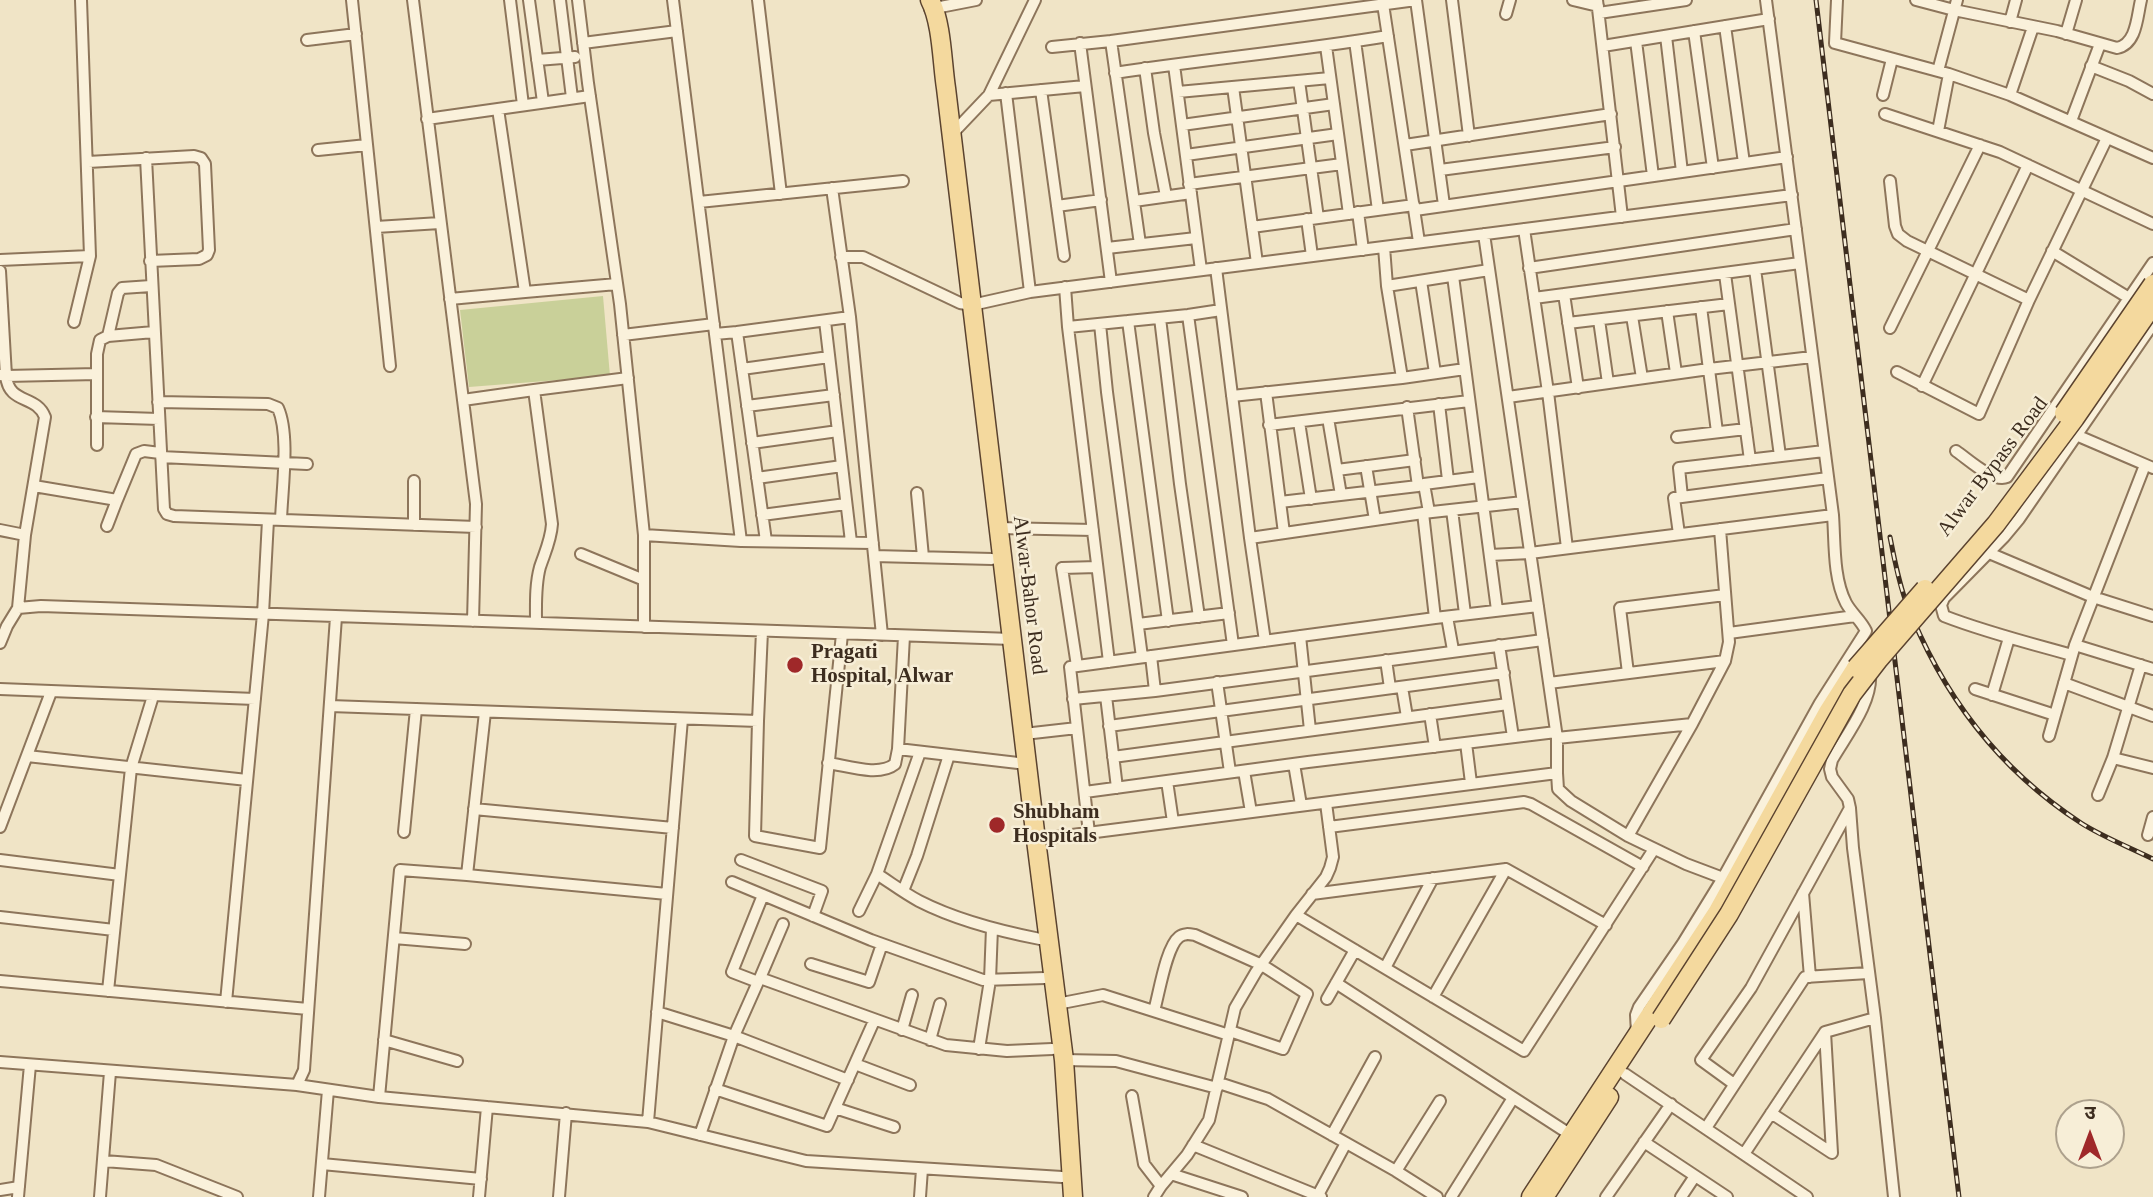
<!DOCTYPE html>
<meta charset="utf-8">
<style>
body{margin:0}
#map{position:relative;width:2153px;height:1197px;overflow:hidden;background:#f0e4c6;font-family:Georgia,"Noto Sans Devanagari",serif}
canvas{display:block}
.north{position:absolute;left:2055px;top:1099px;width:70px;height:70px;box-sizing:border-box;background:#f7eed7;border:2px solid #ada18d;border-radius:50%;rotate:0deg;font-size:19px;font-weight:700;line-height:28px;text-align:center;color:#3d2d1f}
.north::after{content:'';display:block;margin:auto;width:24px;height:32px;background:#9f2829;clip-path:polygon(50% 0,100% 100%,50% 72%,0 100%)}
</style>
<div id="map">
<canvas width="2153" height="1197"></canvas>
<div class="north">उ</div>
</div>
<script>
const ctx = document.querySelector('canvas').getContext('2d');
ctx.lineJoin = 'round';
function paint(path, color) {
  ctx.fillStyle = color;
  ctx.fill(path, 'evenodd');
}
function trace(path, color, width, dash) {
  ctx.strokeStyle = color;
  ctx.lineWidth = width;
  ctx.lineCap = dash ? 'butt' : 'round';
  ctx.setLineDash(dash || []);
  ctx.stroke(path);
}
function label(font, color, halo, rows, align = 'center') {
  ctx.font = font + ' Georgia,serif';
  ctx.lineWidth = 5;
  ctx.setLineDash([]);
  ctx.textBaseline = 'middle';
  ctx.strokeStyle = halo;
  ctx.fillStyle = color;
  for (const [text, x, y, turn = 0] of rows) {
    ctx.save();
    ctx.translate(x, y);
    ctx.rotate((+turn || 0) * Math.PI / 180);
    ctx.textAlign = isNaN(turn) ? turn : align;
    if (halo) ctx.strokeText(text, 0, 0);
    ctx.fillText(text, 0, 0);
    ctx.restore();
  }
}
paint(new Path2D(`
 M603 296 610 376 469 387 460 310Z`), '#c9d099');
const street = new Path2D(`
 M352 0 390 366
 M413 0 476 504 473 621
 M510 0 523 105
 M529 0 543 102
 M560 0 572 98
 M578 0 588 83 620 304 644 535V627
 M673 0 741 541
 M758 0 781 194
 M1416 0 1444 205
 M1452 0 1469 136
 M1573 0 1598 6
 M1597 0 1622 217
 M1837 0 1835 43 1949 74 2010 95 2153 158
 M1916 0 1954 10 2057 31 2117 48C2137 44 2137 16 2141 0
 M1383 4 1419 242
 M930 9 976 0
 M1599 13 1686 0
 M1506 14 1510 0
 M2010 22 2016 0
 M1725 26 1744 163
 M1694 31 1713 168
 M2066 34 2076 0
 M1666 36 1682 172
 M307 40 356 34
 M1111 41 1140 244
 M1355 41 1378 210
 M1636 41 1653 176
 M583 43 677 31
 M1080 43 1111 282
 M1326 46 1349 214
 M1603 46 1769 19
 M1052 47 1111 41 1416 0
 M537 60 575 57
 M1174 65 1201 270
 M2091 66 2129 81 2153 94
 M1145 68 1154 133 1166 196
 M1938 71 1957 0
 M1115 73C1206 59 1298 51 1388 36
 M1299 81 1318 218
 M1233 87 1257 263
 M1041 90 1064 256
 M1178 92 1330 78
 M1006 93 1030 292
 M989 95 1085 86
 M1883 95 1892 59
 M2010 95 2033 27
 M498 109 525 292 617 284
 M1885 114 2000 152 2153 224
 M427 119 590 96
 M2071 121 2100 44
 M1182 125 1334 104
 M1938 131 1949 74
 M951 135 989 95 1035 0
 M1405 145 1611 114
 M318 150 367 145
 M1186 155 1338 134
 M146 158 164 509 167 514 174 516 476 527
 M88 162 194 156 201 158 205 164 209 250 207 255 199 259 150 261
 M1440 170 1615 147
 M1890 181 1895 226 1898 234 1907 241 2029 300
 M1189 184 1342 164
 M832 188 850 317 882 635
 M1134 201 1191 193
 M699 202 903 181
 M1057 206 1101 200
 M1415 210 1787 157
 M1358 212 1363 250
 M1307 219 1312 256
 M376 227 440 223
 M1252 227 1414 205
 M1524 229 1548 392 1567 548
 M1484 234 1557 738V773
 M1384 247 1387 286 1402 378
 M1107 248 1196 238
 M2052 251 2129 298
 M841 257H863L960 303 972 305 1030 292 1792 195
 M0 260 90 256 81 0
 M1216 268 1250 538 1265 641
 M1529 268 1796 229
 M1755 269 1780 456
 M0 271 6 376 0 375
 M1725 274 1750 460
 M1453 276 1497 610
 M1421 281 1435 373
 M1387 286 1489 270
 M1065 287 1068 327 1109 662
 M1564 294 1578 388
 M1534 298 1800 263
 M450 299 525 292
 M1701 307 1717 432
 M1667 311 1676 373
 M1188 315 1233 645
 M1632 316 1642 378
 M1160 318 1180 484 1199 617
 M1599 320 1608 383
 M825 321 851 542
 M1128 321 1168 621
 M74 322 90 256
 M1568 323 1729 304
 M1100 324 1107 392 1142 657
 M1068 327 1188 315 1221 310
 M1890 328 1980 145
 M737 332 766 541
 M715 334 737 332 850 317
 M623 335 714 324
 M108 336 118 293 122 288 151 286
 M742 369 829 357
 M1897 372 1979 414 2029 300 2107 138
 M1922 386 2028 165
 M534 390 628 378
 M1266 392 1284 533
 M1232 396 1402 378 1465 369
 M1508 397 1709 369 1812 357
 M463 400 534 390 552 524C551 540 545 552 540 567 535 585 536 605 536 623
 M158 402 268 404 278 408C290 435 282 489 281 520
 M1439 404 1448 480
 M747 406 834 395
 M96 417 159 419
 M1328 418 1341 495
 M1299 422 1311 499
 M1269 425 1469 401
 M2076 435 2153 468
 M1677 437 1746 429
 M752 443 838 431
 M97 445V354L100 340 108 336 154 332
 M1956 451C1968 459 1993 483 2007 477L2153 263
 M161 457 307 464
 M1366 466 1375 520
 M1337 470 1415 460
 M757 478 842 466
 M414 481V525
 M34 486 117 500 136 454 144 451 160 453
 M917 493 923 557
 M1682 497 1679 468 1824 451
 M1280 502 1418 486 1407 407
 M1452 510 1465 614
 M1429 512 1424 484 1479 477
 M1423 513 1435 618
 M762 515 846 504
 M107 526 117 500
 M998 528 1093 530
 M0 530 25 535
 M1679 534 1674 498 1828 478
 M644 535 741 541 873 543
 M1250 538 1423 513 1523 502
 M1989 553 2093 597 2153 616
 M581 554 644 580
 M1490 555 1530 553 1833 515
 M874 556 992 559
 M18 608 25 535 45 417C36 394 9 405 6 376L97 374
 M1447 617 1453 650
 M1138 624 1229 613
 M1729 633 1855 616
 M1300 636 1310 730
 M0 643 7 626 18 608 41 606 1012 639
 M1499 645 1513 737
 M2075 645 2153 669
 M2072 655C2029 643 1985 632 1944 616L1941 605 1944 598 2004 537 2019 519 2153 324
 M1151 656 1155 691
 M1386 660 1390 688
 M1077 666 1062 568 1097 567
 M1870 672C1873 702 1847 734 1832 760L1830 769 1832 777 1848 799 1850 808 1853 848 1875 1018 1894 1197
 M1628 673 1620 608 1725 595
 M1217 682 1230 772
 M1549 683 1725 661
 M2064 683 2153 716
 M1402 687 1407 717
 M0 689 255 699
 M1975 689 2055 715
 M1992 695 2009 638
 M1106 696 1117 788
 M1073 699 1155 691 1543 640
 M330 706 758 721 762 631
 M1430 714 1435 747
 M758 721 755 836 820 848 842 634
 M1109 726 1504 673
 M1024 734 1077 728
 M2049 736 2075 645 2145 465
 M1557 738 1692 724
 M1466 743 1471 783
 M898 749 904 636
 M27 756 247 780
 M1113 757 1508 704
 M2113 758 2153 768
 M828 763C848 766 879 777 895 764L898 749 1018 763
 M1294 764 1301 805
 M1244 771 1251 812
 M1167 781 1173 822
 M1085 792 1308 762 1556 732
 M2098 795 2113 758 2141 665
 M474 809 673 828
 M0 827 51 692
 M1329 827 1524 802 1531 804 1643 867
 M404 832 416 709
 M1089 833 1070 667 1435 618 1538 606
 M2148 835 2153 817
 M1628 836 1692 724 1725 661 1729 642 1720 529
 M1033 840 1557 773 1558 789 1571 801 1628 836 1686 864 1723 878
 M0 860 120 875
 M741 860 822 891 813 916
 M877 874C891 883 904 893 919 901 956 920 999 931 1040 939
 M467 875 667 894
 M732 882 871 940 983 980 1045 978
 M903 891 917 856 949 755
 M1803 893 1810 977
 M1312 894 1506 869 1606 925
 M859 911 877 874 920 752
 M1296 915 1524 1051 1654 849
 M0 917 114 930
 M783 924 760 978 946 1045 1007 1051 1052 1049
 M394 938 465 944
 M811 964 869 982 882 944
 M1385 968 1433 878
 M0 981 308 1009
 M1336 983 1571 1135
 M108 991 131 768 153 696
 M1433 997 1506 869
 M1327 999 1355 950
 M226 1002 263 614 268 520
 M1057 1004 1103 995 1229 1035
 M1154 1011C1159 994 1166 947 1179 937 1184 933 1189 934 1195 935L1262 965 1307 994 1283 1049 1230 1031
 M657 1012 734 1036 848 1080
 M902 1030 912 995
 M1637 1033 1636 1015 1639 1007 1683 943 1723 878 1820 703 1866 631C1861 620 1852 614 1846 603 1833 578 1835 543 1833 515L1766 0
 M384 1040 457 1061
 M930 1040 940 1004
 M979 1049 990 980 992 928
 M1064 1060 1116 1061 1217 1088
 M0 1062 297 1085 304 1070 336 617
 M855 1064 910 1085
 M1625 1074 1807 1197
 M1219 1083 1268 1099 1396 1171 1437 1197
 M1734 1084 1701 1060 1751 988 1850 808
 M297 1085 379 1097 648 1122 806 1161 1062 1177
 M715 1089 827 1126 874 1021
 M1132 1096 1144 1164 1161 1186
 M379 1097 400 870 467 875 485 712
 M835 1108 894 1127
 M1771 1113 1832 1153 1825 1032
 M648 1122 682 719
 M1706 1128 1805 977 1868 973
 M700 1135 734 1036 758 982 732 972 763 895
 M1332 1135 1375 1057
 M1644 1142 1727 1197
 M1193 1145 1321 1197
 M1744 1154 1825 1032 1875 1018
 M104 1161 156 1165 237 1197
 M322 1164 481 1179
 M1396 1171 1440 1101
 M1171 1174 1242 1197
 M0 1190 19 1187
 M1318 1195 1346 1143
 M18 1197 30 1065
 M100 1197 110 1072
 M319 1197 328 1090
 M479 1197 487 1107
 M559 1197 566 1113
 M920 1197 922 1169
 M1154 1197 1161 1186 1187 1155 1209 1120 1235 1008 1256 972 1296 915 1326 877 1330 868 1333 857 1326 803
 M1451 1197 1513 1098
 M1606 1197 1671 1104
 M1681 1197 1695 1176`);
const primary = new Path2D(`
 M930 0C942 23 942 62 946 88L1036 840 1064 1060 1073 1197
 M1548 1191 1609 1097
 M1531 1197 1717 913 1828 712 1856 668`);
trace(street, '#8d755b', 14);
trace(primary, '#5b432f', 21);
trace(street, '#faf1db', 10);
trace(primary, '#f4d99e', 18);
const rail = new Path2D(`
 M1816 0 1959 1197
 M1890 537C1894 557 1898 579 1905 599 1940 692 1998 769 2081 823 2103 837 2129 847 2153 859`);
trace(rail, '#3d2d1f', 5);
trace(rail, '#f7eed7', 2.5, [8]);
const primaryBridge = new Path2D(`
 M2064 413 2153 284
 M1856 668 1925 589
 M1661 1019 1729 914 1852 694 1879 659 1996 524 2075 418 2153 305`);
trace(primaryBridge, '#5b432f', 21, []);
trace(primaryBridge, '#f4d99e', 18);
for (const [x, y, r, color] of [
 [795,665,9,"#9f2829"],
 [997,825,9,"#9f2829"]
]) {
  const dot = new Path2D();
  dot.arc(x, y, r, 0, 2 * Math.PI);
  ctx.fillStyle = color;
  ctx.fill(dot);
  trace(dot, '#f7eed7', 2.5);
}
label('21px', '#3d2d1f', '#f7eed7', [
 ["Alwar Bypass Road",1993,467,-53],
 ["Alwar-Bahor Road",1029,595,83]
]);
label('bold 21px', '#3d2d1f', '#f7eed7', [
 ["Pragati",811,653],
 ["Hospital, Alwar",811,677],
 ["Shubham",1013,813],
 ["Hospitals",1013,837]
], 'left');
</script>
